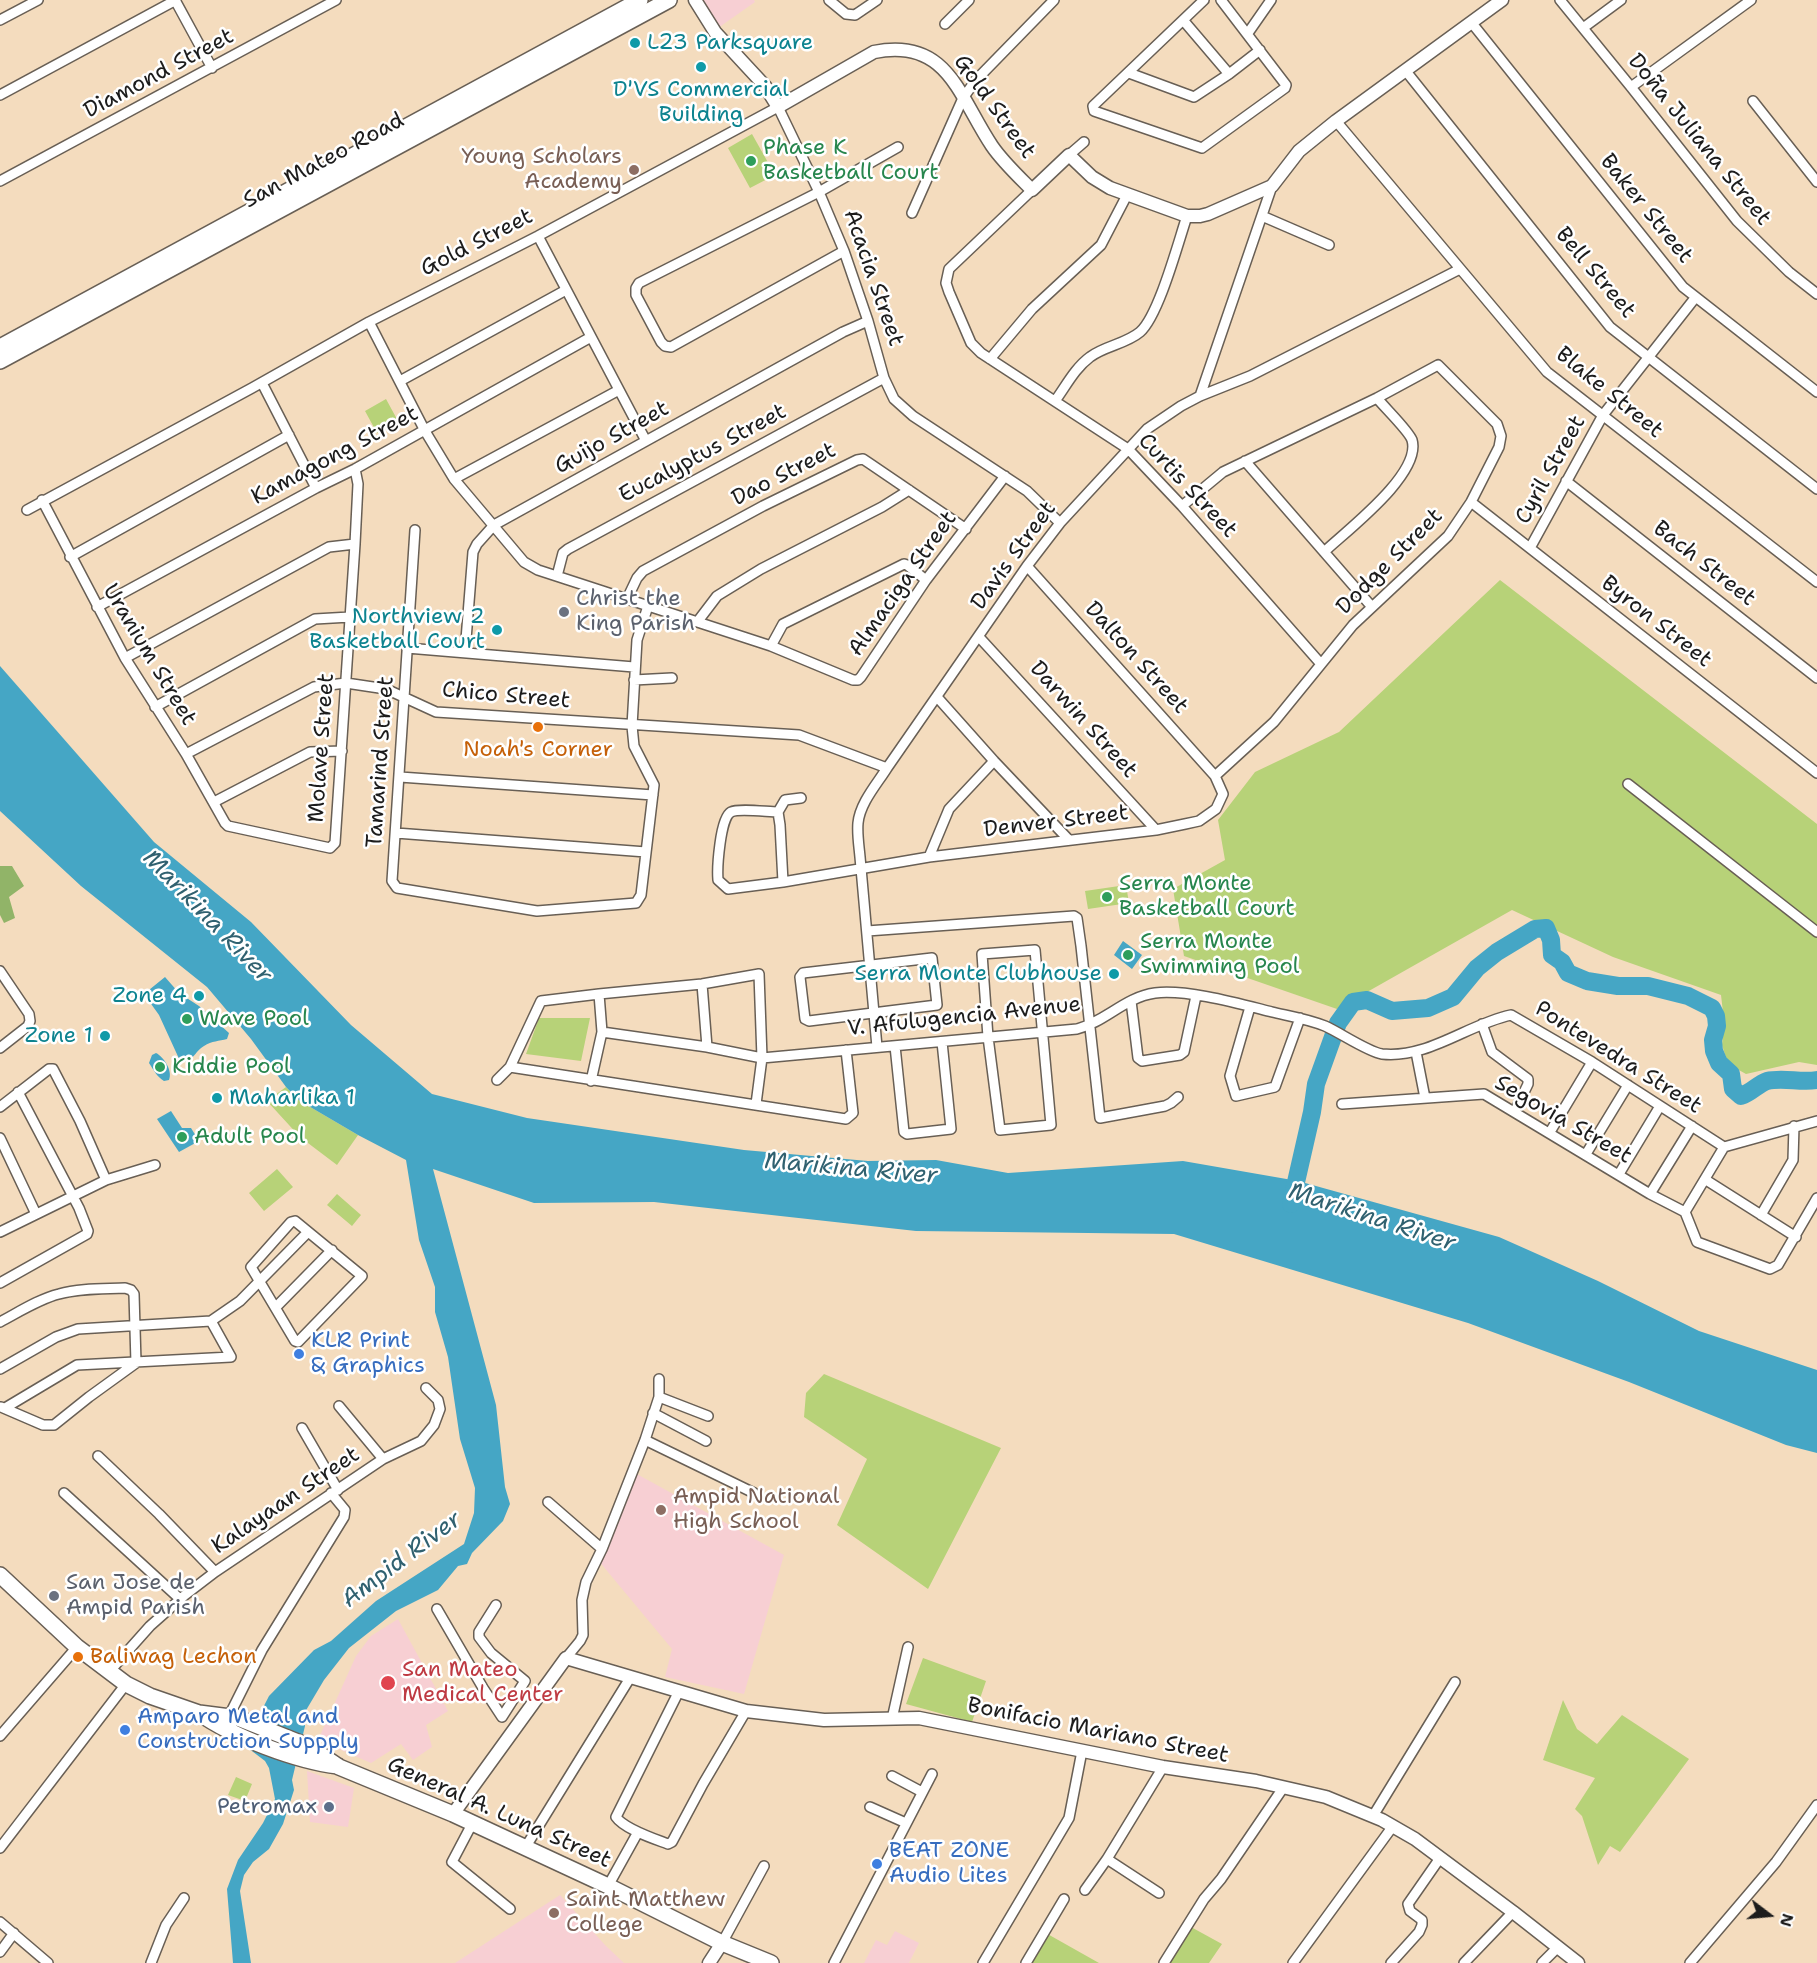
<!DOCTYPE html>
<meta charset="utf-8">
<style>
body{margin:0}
#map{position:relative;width:1817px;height:1963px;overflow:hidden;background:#f4dcbe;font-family:"Shantell Sans",sans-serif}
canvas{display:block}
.north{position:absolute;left:1739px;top:1885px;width:60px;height:60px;-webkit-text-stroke:4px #fff;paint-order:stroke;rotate:106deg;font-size:16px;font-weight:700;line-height:24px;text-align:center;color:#1c1c1c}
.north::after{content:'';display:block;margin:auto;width:21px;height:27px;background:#1c1c1c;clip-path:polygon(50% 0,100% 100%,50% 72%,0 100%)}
</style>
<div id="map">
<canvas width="1817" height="1963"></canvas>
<div class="north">N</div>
</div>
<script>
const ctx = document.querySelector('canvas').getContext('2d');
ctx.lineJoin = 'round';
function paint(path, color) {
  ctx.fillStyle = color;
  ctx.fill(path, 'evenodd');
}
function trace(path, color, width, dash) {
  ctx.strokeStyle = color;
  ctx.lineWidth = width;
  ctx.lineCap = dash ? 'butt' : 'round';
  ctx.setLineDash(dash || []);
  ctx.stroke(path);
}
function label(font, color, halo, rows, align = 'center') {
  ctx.font = font + ' "Shantell Sans",sans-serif';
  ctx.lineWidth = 5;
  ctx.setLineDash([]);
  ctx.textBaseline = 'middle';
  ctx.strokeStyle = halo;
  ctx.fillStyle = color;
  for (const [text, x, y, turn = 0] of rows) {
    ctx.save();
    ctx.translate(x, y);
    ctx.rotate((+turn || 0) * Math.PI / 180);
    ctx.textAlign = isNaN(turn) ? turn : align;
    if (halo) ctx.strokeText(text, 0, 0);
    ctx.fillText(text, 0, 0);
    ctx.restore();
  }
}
paint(new Path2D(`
 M701 0H754L755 2 718 28Z
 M635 1473 784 1555 744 1694 665 1677 672 1649 598 1560Z
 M398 1619 448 1711 426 1725 432 1747 413 1760 401 1744 371 1763 318 1740 356 1656 371 1636Z
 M307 1771 354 1788 348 1827 310 1822Z
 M560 1895 605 1945 624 1963H455Z
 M895 1931 919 1943 909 1963H864L876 1940 887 1945Z`), '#f7cfd3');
paint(new Path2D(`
 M752 134 775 175 750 188 728 148Z
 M386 399 398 421 377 433 365 411Z
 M1500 580 1817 824V1065L1799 1062 1746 1074 1728 1064 1722 1045 1724 1021 1721 995 1613 957 1512 910 1337 1009 1184 956 1173 889 1225 860 1218 820 1255 772 1339 732Z
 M1126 885 1129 903 1088 909 1085 891Z
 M539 1018H590L581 1061 526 1054Z
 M286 1087 300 1101 358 1135 337 1165 300 1137 267 1101Z
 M277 1169 293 1187 264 1211 249 1193Z
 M337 1194 361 1215 352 1226 327 1205Z
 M824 1374 1001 1448 928 1589 837 1525 867 1459 804 1417 806 1393Z
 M923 1658 986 1681 972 1722 906 1704Z
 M1563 1700 1577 1729 1597 1744 1622 1715 1689 1759 1620 1852 1610 1846 1598 1865 1582 1816 1575 1809 1595 1778 1543 1760Z
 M236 1777 252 1784 245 1801 228 1795Z
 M1191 1927 1222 1944 1209 1963H1169Z
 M1044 1932 1099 1963H1028Z`), '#b7d278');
paint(new Path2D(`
 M0 866H12L24 886 9 897 15 918 4 923 0 915Z`), '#91b468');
paint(new Path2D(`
 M0 666 154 842 251 922 351 1025 432 1094 527 1118 744 1150 868 1161 936 1160 1008 1173 1183 1161 1298 1181 1499 1237 1598 1281 1699 1331 1817 1370V1453L1786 1445 1629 1382 1468 1323 1174 1234 916 1231 654 1202 534 1203 433 1169 496 1405 505 1487 510 1504 503 1521 472 1553 467 1564 458 1566 438 1590 396 1611 349 1648 324 1680 305 1712V1726L292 1780 294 1790 283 1824 269 1849 253 1862 244 1875 240 1891 251 1963H233L227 1889 238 1860 263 1823 275 1799 269 1768 265 1761 244 1745 269 1696 314 1650 331 1641 376 1601 464 1544 474 1513 475 1488 460 1439 448 1357 435 1312V1287L419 1240 406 1160 358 1135 300 1101 286 1087 251 1039 207 987 81 886 0 811Z
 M1123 941 1142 955 1132 969 1114 955Z
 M165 977 179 993 199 1006 229 1033 227 1039C219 1041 212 1041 204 1046 193 1053 197 1058 181 1063L159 1015 144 994Z
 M156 1053C164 1057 173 1071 169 1080L164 1081C157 1077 153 1069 149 1063L152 1055Z
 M171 1111 182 1128H191L199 1141 179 1152 157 1119Z`), '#45a6c5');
trace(new Path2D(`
 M1291 1204 1312 1112 1316 1084 1338 1023 1353 1002 1367 1000 1392 1011 1428 1008 1453 997 1477 968 1497 952 1535 929 1546 928 1551 940 1552 955 1562 962 1568 973 1587 981 1618 986H1648L1688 996 1712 1008 1716 1016 1717 1026 1713 1040 1714 1051 1719 1063 1731 1074 1733 1089 1741 1096C1751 1093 1758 1084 1767 1081 1783 1077 1801 1083 1817 1080`), '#45a6c5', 18);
const minor = new Path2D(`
 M175 0 212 68
 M829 0 846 14 855 15 877 0
 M1204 0 1093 106 1094 111 1202 148 1285 88 1286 85 1221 0
 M1560 0 1631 87 1737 221 1789 272 1817 294
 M0 20 38 0
 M1183 20 1229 74
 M1471 22 1683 287 1817 392
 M945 24 969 0
 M1583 28 1621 0
 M1248 33 1271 0
 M1405 70 1610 327 1817 489
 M1129 73 1194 97 1229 74 1260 50
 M1631 87 1751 0
 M0 95 176 0
 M1753 101 1817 182
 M1336 121 1547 372 1817 582
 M1069 155 1084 142
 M0 181 336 0
 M1032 190 949 269 946 283 949 292 971 343 981 353 1128 449 1182 506 1321 664
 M912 213 963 98 976 80 1054 0
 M1262 216 1329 245
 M538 236 646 441
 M844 251 671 347 665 346 661 342 636 295V288L639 283 819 192 898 147
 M369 322 425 431 454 479 524 562 538 570 771 646 853 680H858L861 677 926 580 1005 476
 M990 359 1032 309 1101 245 1127 195
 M400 381 566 290
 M262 383 316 488
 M1200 396 1272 186
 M1055 401C1066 386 1075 368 1090 357 1104 346 1126 344 1140 332 1159 315 1178 243 1187 216
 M1245 461 1372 607
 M454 479 619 390
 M1566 481 1817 678
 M42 500 125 658 186 754 225 823 228 826 330 848 335 843 355 544 358 484 355 469
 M1471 502 1817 773
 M1182 506 1223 472 1377 398 1438 365 1497 424 1501 436 1499 447 1471 502 1448 536 1353 625 1274 722 1215 776
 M27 510 252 388 369 322 538 236 778 107 819 192 844 251 868 321 884 378 894 399 913 416 1027 491 1060 523
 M415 530 392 881 397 888 537 911 636 903 641 895 654 785 634 746 632 726 637 640 648 606
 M1530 548 1603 415 1695 298
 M1324 552C1346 531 1422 474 1412 440 1409 431 1384 407 1377 398
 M70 557 289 435
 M557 576 563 553 568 549 884 378
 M627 599 637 578 643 571 763 506 857 460 863 459 869 463 966 529
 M97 607 316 488 355 469 591 337
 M698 621 717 596 761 569 882 507 909 490
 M979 637 1156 830
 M771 646 783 624 904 564 907 565 926 580
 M407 648 634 667
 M465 652 473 552 477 544 494 525 843 332 868 321
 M125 658 329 547 355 544
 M634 680 672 678
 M937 697 994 761 1069 840
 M155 707 315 619 350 617
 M186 754 314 687 321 686 346 683 386 689 436 712 799 735 887 768
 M400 777 653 795
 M1628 784 1817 932
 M214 802 310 752 342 751
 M778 812C768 812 739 808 731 812 720 818 717 868 718 880L728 889 783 882 929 857 1156 830 1185 824 1199 821 1216 809 1223 794 1215 776 1027 566
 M396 833 646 852
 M929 857 949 809 994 761
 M783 882 780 825 778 812 785 800 801 798
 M867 931 1074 916 1077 918 1081 946 1100 1118 1165 1106 1171 1103 1178 1097
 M1035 950 1051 1125 1000 1130 988 1037 982 954Z
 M932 958 937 1005 809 1021 805 1019 800 977 803 973Z
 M0 971 29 1014 30 1021 28 1026 0 1048
 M702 984 707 1047
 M1131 1001 1138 1058 1142 1061 1180 1055 1184 1052 1196 996
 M1250 1007 1230 1076 1236 1096 1275 1087 1300 1018
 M1482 1024 1492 1052 1528 1079V1084L1515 1111
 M602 1032 707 1047 762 1058 1077 1029C1105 1022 1125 997 1155 993 1187 989 1240 1004 1272 1012 1289 1016 1308 1019 1325 1026 1339 1032 1368 1052 1382 1054 1428 1059 1468 1024 1511 1015L1592 1062 1724 1147
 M895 1046 904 1132 907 1134 951 1129 942 1042
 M877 1047 860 857C859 846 857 834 858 823 860 803 877 784 887 768L1027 566 1060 523 1147 429 1181 406 1200 396 1250 376 1460 269
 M1416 1052 1425 1098
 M510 1067 846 1119 853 1113 846 1050
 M497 1080 510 1067 541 1001 599 994 702 984 759 974 762 1058 756 1104
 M591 1081 602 1032 599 994
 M1342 1104 1484 1094 1650 1194 1685 1212
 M0 1107 49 1069H53L80 1121 106 1180
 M1550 1132 1592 1062
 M0 1138 36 1214
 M1724 1147 1817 1121
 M1586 1154 1628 1085
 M1619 1174 1660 1106
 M1706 1180 1796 1237
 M1650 1194 1692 1126
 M1685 1212 1697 1242 1770 1269 1778 1265 1817 1198
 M1685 1212 1724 1147
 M1761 1215 1793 1160 1794 1126
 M295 1221 362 1276 298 1342 295 1341 251 1267 291 1222Z
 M0 1232 106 1180 155 1165
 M0 1283 87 1234 88 1231 79 1208 18 1092
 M276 1307 332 1250
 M211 1321 240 1301 308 1232
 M0 1322C19 1312 39 1299 59 1294 80 1288 103 1289 125 1288L131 1290 134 1294 136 1363
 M0 1369 56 1337 78 1329 211 1321
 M659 1397 708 1416
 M339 1406 383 1459
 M1 1407 43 1425H54L89 1397 136 1363
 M5 1408 77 1365 231 1357 211 1321
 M653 1413 706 1441
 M302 1428 338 1490
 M645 1440 754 1493
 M98 1456 159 1514 215 1572
 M64 1493 180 1599
 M548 1502 602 1549
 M437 1609 483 1688 502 1717 525 1681 491 1653 479 1637V1632L496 1605
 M566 1658 580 1641 583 1635 582 1600 586 1582 602 1549 645 1440 659 1397V1379
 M109 1672 150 1626 185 1595 215 1572 383 1459 421 1441 434 1425 440 1409 438 1400 426 1388
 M679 1691 616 1817C624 1829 655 1839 668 1844L672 1842 703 1784 746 1711
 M229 1716 262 1650 344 1517 345 1510 331 1493
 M892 1719 908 1647
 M0 1736 77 1647
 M892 1776 922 1792
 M870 1807 906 1823
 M1373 1816 1455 1682
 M472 1824 452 1862 510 1909
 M0 1848 126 1684
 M525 1848 630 1678
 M1107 1859 1159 1893
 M608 1886 638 1832
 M1085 1890 1107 1859 1163 1767
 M0 1922 48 1963
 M722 1943 764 1866
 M0 1952 14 1933
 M151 1963 166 1925 184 1898
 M834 1963 932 1774
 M983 1963 1069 1818 1082 1751
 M1026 1963 1064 1899
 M1164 1963 1204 1899 1221 1879 1283 1788
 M1293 1963 1393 1826
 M1391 1963 1419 1932 1422 1925V1920L1410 1911 1408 1904 1440 1858
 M1464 1963 1513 1912
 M1542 1963 1557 1948
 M1690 1963 1776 1862 1817 1805`);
const tertiary = new Path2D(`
 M695 0 715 32 765 86 778 107 874 52C948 37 959 97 992 146 1003 162 1018 176 1032 190L1069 155 1092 177 1110 188 1187 216H1200L1208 214 1272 186 1299 151 1336 121 1502 0
 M453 1814 566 1658 746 1711 824 1720 919 1718 1163 1767 1256 1781 1326 1797 1382 1820 1415 1839 1513 1912 1578 1963
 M709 1963 722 1943`);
const primary = new Path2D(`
 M0 347 640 0
 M0 361 669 0
 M0 1575 77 1647 126 1684 150 1696 199 1713 238 1718 308 1746 339 1767 453 1814 608 1886 722 1943 771 1963
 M199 1713C233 1737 296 1761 338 1766`);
trace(minor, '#685f55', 12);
trace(tertiary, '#685f55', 15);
trace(primary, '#685f55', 18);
trace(minor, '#fff', 9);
trace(tertiary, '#fff', 12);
trace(primary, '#fff', 15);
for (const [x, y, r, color] of [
 [635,43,6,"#0f9aa8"],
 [701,67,6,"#0f9aa8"],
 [751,161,6,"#2e9e5b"],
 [634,170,6,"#8d6e63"],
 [564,612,6,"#6b7280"],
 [497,630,6,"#0f9aa8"],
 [538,727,6,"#e8710a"],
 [1107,897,6,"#2e9e5b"],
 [1128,955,6,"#2e9e5b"],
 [1114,974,6,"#0f9aa8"],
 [199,996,6,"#0f9aa8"],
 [187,1019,6,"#2e9e5b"],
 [105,1036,6,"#0f9aa8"],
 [160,1067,6,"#2e9e5b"],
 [217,1098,6,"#0f9aa8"],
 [182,1137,6,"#2e9e5b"],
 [299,1354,6,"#3f7fe0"],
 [661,1510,6,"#8d6e63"],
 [54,1596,6,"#6b7280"],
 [78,1657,6,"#e8710a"],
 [388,1683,8,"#e0444e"],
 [125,1730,6,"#3f7fe0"],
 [329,1807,6,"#5c6f8a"],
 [877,1864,6,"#3f7fe0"],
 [554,1913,6,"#8d6e63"]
]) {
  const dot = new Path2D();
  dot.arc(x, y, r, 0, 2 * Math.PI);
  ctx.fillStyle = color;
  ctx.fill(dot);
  trace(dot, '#fff', 2);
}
label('22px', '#0d838f', '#fff', [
 ["L23 Parksquare",647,43,"left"],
 ["D'VS Commercial",701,90,"center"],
 ["Building",701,115,"center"],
 ["Northview 2",485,617],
 ["Basketball Court",485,642],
 ["Serra Monte Clubhouse",1102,974],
 ["Zone 4",187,996],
 ["Zone 1",93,1036],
 ["Maharlika 1",229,1098,"left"]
], 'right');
label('22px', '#1c1c1c', '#fff', [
 ["Diamond Street",159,74,-28],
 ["Gold Street",994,107,54],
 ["Doña Juliana Street",1699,140,51],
 ["San Mateo Road",324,161,-28],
 ["Baker Street",1646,209,51],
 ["Gold Street",477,243,-27],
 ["Bell Street",1595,273,50],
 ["Acacia Street",873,278,71],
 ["Blake Street",1609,393,39],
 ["Guijo Street",612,438,-29],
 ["Eucalyptus Street",703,454,-28],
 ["Kamagong Street",335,456,-28],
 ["Cyril Street",1551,470,-61],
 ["Dao Street",784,475,-27],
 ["Curtis Street",1187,486,47],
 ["Davis Street",1014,556,-54],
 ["Dodge Street",1390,562,-45],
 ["Bach Street",1704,564,38],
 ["Almaciga Street",903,584,-55],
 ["Byron Street",1656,622,38],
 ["Uranium Street",149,655,59],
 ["Dalton Street",1136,658,48],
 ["Chico Street",506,696,5],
 ["Darwin Street",1083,720,48],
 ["Molave Street",322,748,-86],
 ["Tamarind Street",381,762,-86],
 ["Denver Street",1056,822,-7],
 ["V. Afulugencia Avenue",964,1017,-6],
 ["Pontevedra Street",1618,1058,32],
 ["Segovia Street",1563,1120,30],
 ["Kalayaan Street",286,1501,-34],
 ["Bonifacio Mariano Street",1098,1731,11],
 ["General A. Luna Street",499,1813,24]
]);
label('22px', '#27864d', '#fff', [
 ["Phase K",763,148],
 ["Basketball Court",763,173],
 ["Serra Monte",1119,884],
 ["Basketball Court",1119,909],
 ["Serra Monte",1140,942],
 ["Swimming Pool",1140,967],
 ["Wave Pool",199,1019],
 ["Kiddie Pool",172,1067],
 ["Adult Pool",194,1137]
], 'left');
label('22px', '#785e54', '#fff', [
 ["Young Scholars",622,157,"right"],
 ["Academy",622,182,"right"],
 ["Ampid National",673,1497],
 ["High School",673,1522],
 ["Saint Matthew",566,1900],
 ["College",566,1925]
], 'left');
label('22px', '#5b616d', '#fff', [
 ["Christ the",576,599],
 ["King Parish",576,624],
 ["San Jose de",66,1583],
 ["Ampid Parish",66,1608]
], 'left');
label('22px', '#c56008', '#fff', [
 ["Noah's Corner",538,750],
 ["Baliwag Lechon",90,1657,"left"]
]);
label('22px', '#366cbe', '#fff', [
 ["KLR Print",311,1341],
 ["& Graphics",311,1366],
 ["Amparo Metal and",137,1717],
 ["Construction Suppply",137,1742],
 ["BEAT ZONE",889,1851],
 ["Audio Lites",889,1876]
], 'left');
label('22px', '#be3a42', '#fff', [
 ["San Mateo",402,1670],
 ["Medical Center",402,1695]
], 'left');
label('22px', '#4e5e75', '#fff', [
 ["Petromax",317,1807]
], 'right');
label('italic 24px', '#306170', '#fff', [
 ["Marikina River",207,917,46],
 ["Marikina River",851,1169,5],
 ["Marikina River",1372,1218,18],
 ["Ampid River",402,1560,-37]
]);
</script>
